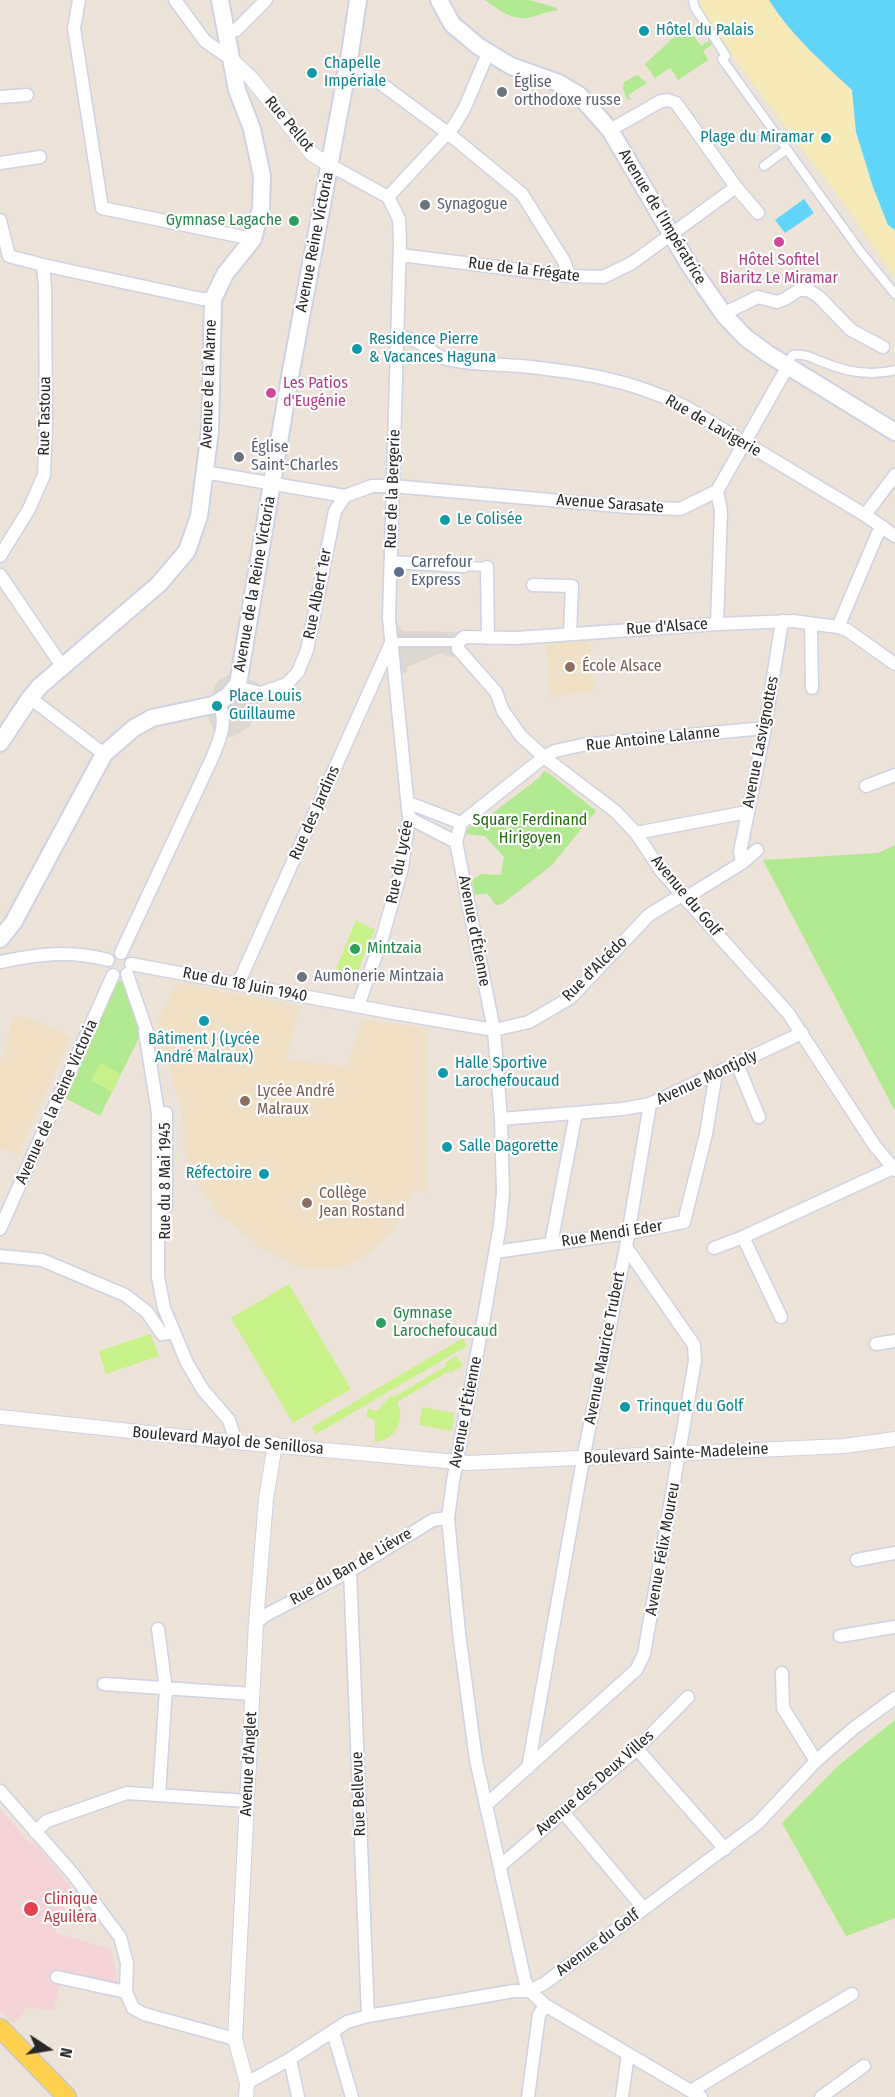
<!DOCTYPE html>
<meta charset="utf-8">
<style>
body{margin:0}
#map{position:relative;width:895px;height:2097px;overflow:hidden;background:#ede3d8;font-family:"Fira Sans Condensed",sans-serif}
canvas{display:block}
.north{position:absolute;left:18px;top:2019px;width:60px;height:60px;-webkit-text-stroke:4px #fff;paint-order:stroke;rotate:102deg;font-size:16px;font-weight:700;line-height:24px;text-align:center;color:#282828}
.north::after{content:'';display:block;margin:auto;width:21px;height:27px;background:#282828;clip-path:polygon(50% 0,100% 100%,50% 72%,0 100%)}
</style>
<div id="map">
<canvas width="895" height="2097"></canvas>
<div class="north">N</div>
</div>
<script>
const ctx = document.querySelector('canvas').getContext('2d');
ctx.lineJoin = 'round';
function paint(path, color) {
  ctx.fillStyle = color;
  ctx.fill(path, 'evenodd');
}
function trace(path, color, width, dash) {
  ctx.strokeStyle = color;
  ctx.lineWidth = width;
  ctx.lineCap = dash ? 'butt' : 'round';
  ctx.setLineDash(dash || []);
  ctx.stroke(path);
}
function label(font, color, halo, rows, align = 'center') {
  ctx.font = font + ' "Fira Sans Condensed",sans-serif';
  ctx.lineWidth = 4.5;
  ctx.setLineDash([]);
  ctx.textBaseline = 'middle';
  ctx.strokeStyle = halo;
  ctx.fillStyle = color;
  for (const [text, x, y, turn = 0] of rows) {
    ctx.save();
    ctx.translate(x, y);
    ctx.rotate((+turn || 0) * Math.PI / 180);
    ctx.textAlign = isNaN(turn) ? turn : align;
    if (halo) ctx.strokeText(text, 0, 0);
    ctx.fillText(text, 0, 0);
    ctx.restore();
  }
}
paint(new Path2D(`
 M590 636 595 691 550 697 545 639Z
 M177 982 300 1006 287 1059 347 1067 362 1020 428 1028V1193L413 1189 396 1228 370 1253 345 1267 315 1269 297 1266 262 1249 218 1213 197 1185 184 1149 182 1111 156 1024Z
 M12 1016 33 1019 71 1037 18 1155 0 1148V1064L7 1044Z`), '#f0e1c6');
paint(new Path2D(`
 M0 1809 28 1841 35 1844 71 1886 55 1933 111 1949 115 1968 117 1989 60 1981 54 2011 25 2007 23 2014 13 2024 0 2011Z`), '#f5d4d7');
paint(new Path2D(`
 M485 0H529L557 8 556 11C544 11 530 20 519 18 506 16 495 7 485 0Z
 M686 26 701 46 710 40 713 44 703 51 708 60 678 80 670 68 655 78 645 64Z
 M637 75 647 83 628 95 631 100 627 99 623 89 624 82Z
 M544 771 550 774 596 811 551 866 502 904 496 905 487 893 475 895 472 880 481 874 501 875 504 857 485 836 466 834C468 826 473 823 481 822L540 777Z
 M895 845V1111L763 860 878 853Z
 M115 979 125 983 140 1036 100 1116 61 1096Z
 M895 1720V1918L846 1936 782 1823 839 1765Z`), '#b0e98f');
paint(new Path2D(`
 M699 0H769C790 34 823 63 852 90L856 132 873 187 888 225 895 230V278L851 213 721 41 700 7Z`), '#f5eab8');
paint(new Path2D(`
 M356 920 375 930 355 977 336 969Z
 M101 1063 120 1074 112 1092 91 1080Z
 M289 1284 351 1389 293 1423 231 1318Z
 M150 1334 159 1356 106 1374 99 1351Z
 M463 1338 467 1346 316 1434 312 1427Z
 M457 1356 463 1366 450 1373 449 1371 397 1402C406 1419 396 1440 375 1442V1420L366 1417 368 1409 377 1411 391 1395 394 1397 446 1366 445 1363Z
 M422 1407 454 1413 452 1431 419 1425Z`), '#c8f18a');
paint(new Path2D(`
 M396 624 403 631 462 632 457 653 452 658 449 656 446 657 442 653 407 667V672L404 673 402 674 401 670 396 671 391 625Z
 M231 674 258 683 261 693 259 706 250 726 233 737H225L213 729 201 698 212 695 215 685 219 680Z`), '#dcd7d0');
paint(new Path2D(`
 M769 0H895V230L888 225 873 187 856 132 852 90C823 63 790 34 769 0Z
 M804 199 814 213 785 233 775 220Z`), '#61d4f9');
const pedestrian = new Path2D(`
 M693 0 695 8 726 56 722 59 860 251 895 294
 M764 166 787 149
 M786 364 793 355C805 354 810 357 820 361 845 372 869 377 895 370
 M464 566 487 567
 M391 642H455L458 643`);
const minor = new Path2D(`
 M79 0 74 28 102 208 253 239
 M175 0 205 41 231 59
 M226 33 236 30 266 0
 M349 60 449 134 522 194 564 261 569 276
 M0 97 27 95
 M610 130 661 101 668 100 676 103 736 187 758 213
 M0 163 40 157
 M330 165 388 197 399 219 400 241 389 618 409 818 402 868 383 935 358 1006
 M388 197 454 126 465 107 488 53
 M0 220 9 256 43 265 202 299H213
 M400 255 569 276 603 277 632 263 736 187
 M725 316 731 310 758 297 777 302 785 299 799 290H808L819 297 851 330 883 347
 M398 337C426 339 427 354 447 359 470 365 497 364 520 366 580 372 629 379 684 406L865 515 895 536
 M204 472 345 496
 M717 491 721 511 717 624
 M865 515 895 475
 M0 556 29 509 44 475 46 423 45 286 43 265
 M391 562 464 566
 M487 567 488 638
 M0 575 62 666
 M533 585 572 586 570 634
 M811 624 812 688
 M838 627 877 535 883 527
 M895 664 847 630 838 627 793 621 717 624 516 638 464 637 458 643V649L496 692 503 711 521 736 544 757 615 811 636 833 661 871 684 897 788 1013 875 1146 895 1170
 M235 687 261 693 287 684 298 672 307 650 335 511 345 496 372 486H392L629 507 680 509 717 491 788 366
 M30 698 104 754
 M866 786 895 775
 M409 803 461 823
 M409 818 456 842
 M461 823 456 842 494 1030 501 1119 503 1193 500 1225 485 1311 453 1481 448 1518 459 1633 476 1760 525 1981 530 1991 545 2005 701 2097
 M461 823 544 757 555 751 582 745 765 728
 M636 833 747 812
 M742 863 740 852 765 728 782 621
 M121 953 213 756C221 735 227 725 219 702
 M0 962C39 954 70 950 108 960
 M131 964 394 1013 494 1030 529 1022 570 998 649 915 677 898 690 895 742 863 757 850
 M127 974 149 1038
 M238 984 391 643
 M145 1031 158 1113V1277L164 1308 187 1363 203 1390 229 1420 236 1442
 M737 1064 759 1117
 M166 1113V1207
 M501 1119 623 1109 650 1104 802 1033
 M0 1229 113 975
 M743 1237 781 1317
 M551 1244 576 1113
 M714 1248 743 1237 893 1168
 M495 1252 628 1233 684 1222 706 1134 716 1073
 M0 1256 42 1260 125 1295 147 1312 162 1334 174 1332
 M876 1344 895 1341
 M857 1560 895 1553
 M350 1571 368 2016
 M256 1623 264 1616 350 1571 433 1520 448 1518
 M158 1629 166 1689 159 1794
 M840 1636 895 1627
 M782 1673 783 1708 816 1761
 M104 1684 252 1694
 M637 1749 725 1849
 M528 1768 584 1454 626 1247 650 1104
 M0 1791 73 1874 120 1937 127 1963 126 1992 133 2008 144 2014 235 2039
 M487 1804 636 1670 644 1654 695 1361 694 1345 626 1247
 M563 1812 644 1909
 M35 1832 47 1821 127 1793 247 1801
 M500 1866 637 1749 688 1697
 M57 1977 126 1992
 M333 2032 352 2097
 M290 2059 298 2097
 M247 2083 290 2059 347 2022 368 2016 514 1991H530L545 1983 758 1823 816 1761 854 1728 895 1698
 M691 2091 852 1994
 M528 2097 539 2015 545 2005
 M622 2097 628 2054
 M821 2097 864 2066`);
const tertiary = new Path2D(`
 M231 59 251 78 312 154 330 165
 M0 1417 214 1440 468 1463 844 1446 895 1439
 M246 2097 247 2083 235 2039 236 2018 256 1623 266 1499 275 1444`);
const secondary = new Path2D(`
 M439 0 452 24 478 46 511 66 559 83 579 95 610 130 690 266 725 316 745 337 768 354 895 432
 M0 743 30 698 40 686 159 584 187 551 199 516 210 431 213 299 225 274 253 239 261 208 262 176 252 129 237 90 220 0
 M0 939 13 923 104 754 134 728 152 718 213 705 228 696 238 684 291 371 349 60 358 0`);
const primary = new Path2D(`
 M0 2028 67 2097`);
trace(pedestrian, '#ced2e3', 11);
trace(minor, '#ced2e3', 15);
trace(tertiary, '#ced2e3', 16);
trace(secondary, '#ced2e3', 20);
trace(primary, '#c7c7c7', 21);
trace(pedestrian, '#fff', 8);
trace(minor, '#fff', 12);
trace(tertiary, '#fff', 14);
trace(secondary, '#fff', 16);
trace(primary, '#fdd04d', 18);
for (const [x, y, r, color] of [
 [644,31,6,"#0f9aa8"],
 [312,73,6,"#0f9aa8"],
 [502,92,6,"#6b7280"],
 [826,138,6,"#0f9aa8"],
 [425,205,6,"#6b7280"],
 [294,221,6,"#2e9e5b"],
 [779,242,6,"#d1479c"],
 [357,349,6,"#0f9aa8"],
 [271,393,6,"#d1479c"],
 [239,457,6,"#6b7280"],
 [445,520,6,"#0f9aa8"],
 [399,572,6,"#5c6f8a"],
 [570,667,6,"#8d6e63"],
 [217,706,6,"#0f9aa8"],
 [355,949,6,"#2e9e5b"],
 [302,977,6,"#6b7280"],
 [204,1021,6,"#0f9aa8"],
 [443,1073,6,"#0f9aa8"],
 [245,1101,6,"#8d6e63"],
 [447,1147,6,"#0f9aa8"],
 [264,1174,6,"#0f9aa8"],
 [307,1203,6,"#8d6e63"],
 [381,1323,6,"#2e9e5b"],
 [625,1407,6,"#0f9aa8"],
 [31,1909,8,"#e0444e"]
]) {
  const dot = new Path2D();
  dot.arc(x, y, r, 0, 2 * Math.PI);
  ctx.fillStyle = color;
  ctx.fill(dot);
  trace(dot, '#fff', 2);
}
label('16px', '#0d838f', '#fff', [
 ["Hôtel du Palais",656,31],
 ["Chapelle",324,64],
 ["Impériale",324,82],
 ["Plage du Miramar",814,138,"right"],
 ["Residence Pierre",369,340],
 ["& Vacances Haguna",369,358],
 ["Le Colisée",457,520],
 ["Place Louis",229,697],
 ["Guillaume",229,715],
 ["Bâtiment J (Lycée",204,1040,"center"],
 ["André Malraux)",204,1058,"center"],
 ["Halle Sportive",455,1064],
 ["Larochefoucaud",455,1082],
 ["Salle Dagorette",459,1147],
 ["Réfectoire",252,1174,"right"],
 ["Trinquet du Golf",637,1407]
], 'left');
label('16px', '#5b616d', '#fff', [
 ["Église",514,83],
 ["orthodoxe russe",514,101],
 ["Synagogue",437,205],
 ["Église",251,448],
 ["Saint-Charles",251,466],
 ["Aumônerie Mintzaia",314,977]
], 'left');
label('16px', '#282828', '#fff', [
 ["Rue Pellot",289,124,50],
 ["Avenue de l'Impératrice",662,217,59],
 ["Avenue Reine Victoria",315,242,-79],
 ["Rue de la Frégate",524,270,7],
 ["Avenue de la Marne",209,384,-88],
 ["Rue Tastoua",45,416,-89],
 ["Rue de Lavigerie",713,426,30],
 ["Rue de la Bergerie",393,489,-88],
 ["Avenue Sarasate",610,504,4],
 ["Avenue de la Reine Victoria",255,584,-80],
 ["Rue Albert 1er",318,594,-79],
 ["Rue d'Alsace",667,627,-4],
 ["Rue Antoine Lalanne",653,739,-6],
 ["Avenue Lasvignottes",761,742,-79],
 ["Rue des Jardins",315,813,-66],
 ["Rue du Lycée",400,862,-79],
 ["Avenue du Golf",686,896,50],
 ["Avenue d'Étienne",474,931,79],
 ["Rue d'Alcédo",595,969,-45],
 ["Rue du 18 Juin 1940",245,985,11],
 ["Avenue Montjoly",707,1078,-25],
 ["Avenue de la Reine Victoria",57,1102,-66],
 ["Rue du 8 Mai 1945",166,1181,-90],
 ["Rue Mendi Eder",612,1234,-9],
 ["Avenue Maurice Trubert",605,1348,-79],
 ["Avenue d'Étienne",466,1412,-79],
 ["Boulevard Mayol de Senillosa",228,1441,5],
 ["Boulevard Sainte-Madeleine",676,1454,-3],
 ["Avenue Félix Moureu",663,1549,-80],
 ["Rue du Ban de Liévre",351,1567,-30],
 ["Avenue d'Anglet",249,1764,-87],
 ["Avenue des Deux Villes",595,1783,-41],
 ["Rue Bellevue",359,1794,-92],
 ["Avenue du Golf",598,1943,-37]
]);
label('16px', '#27864d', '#fff', [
 ["Gymnase Lagache",282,221,"right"],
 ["Mintzaia",367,949],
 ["Gymnase",393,1314],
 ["Larochefoucaud",393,1332]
], 'left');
label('16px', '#b23c85', '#fff', [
 ["Hôtel Sofitel",779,261],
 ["Biaritz Le Miramar",779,279],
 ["Les Patios",283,384,"left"],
 ["d'Eugénie",283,402,"left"]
]);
label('16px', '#4e5e75', '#fff', [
 ["Carrefour",411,563],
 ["Express",411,581]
], 'left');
label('16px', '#785e54', '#fff', [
 ["École Alsace",582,667],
 ["Lycée André",257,1092],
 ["Malraux",257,1110],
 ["Collège",319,1194],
 ["Jean Rostand",319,1212]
], 'left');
label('16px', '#276b13', '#fff', [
 ["Square Ferdinand",530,821],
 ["Hirigoyen",530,839]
]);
label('16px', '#be3a42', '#fff', [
 ["Clinique",44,1900],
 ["Aguiléra",44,1918]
], 'left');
</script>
